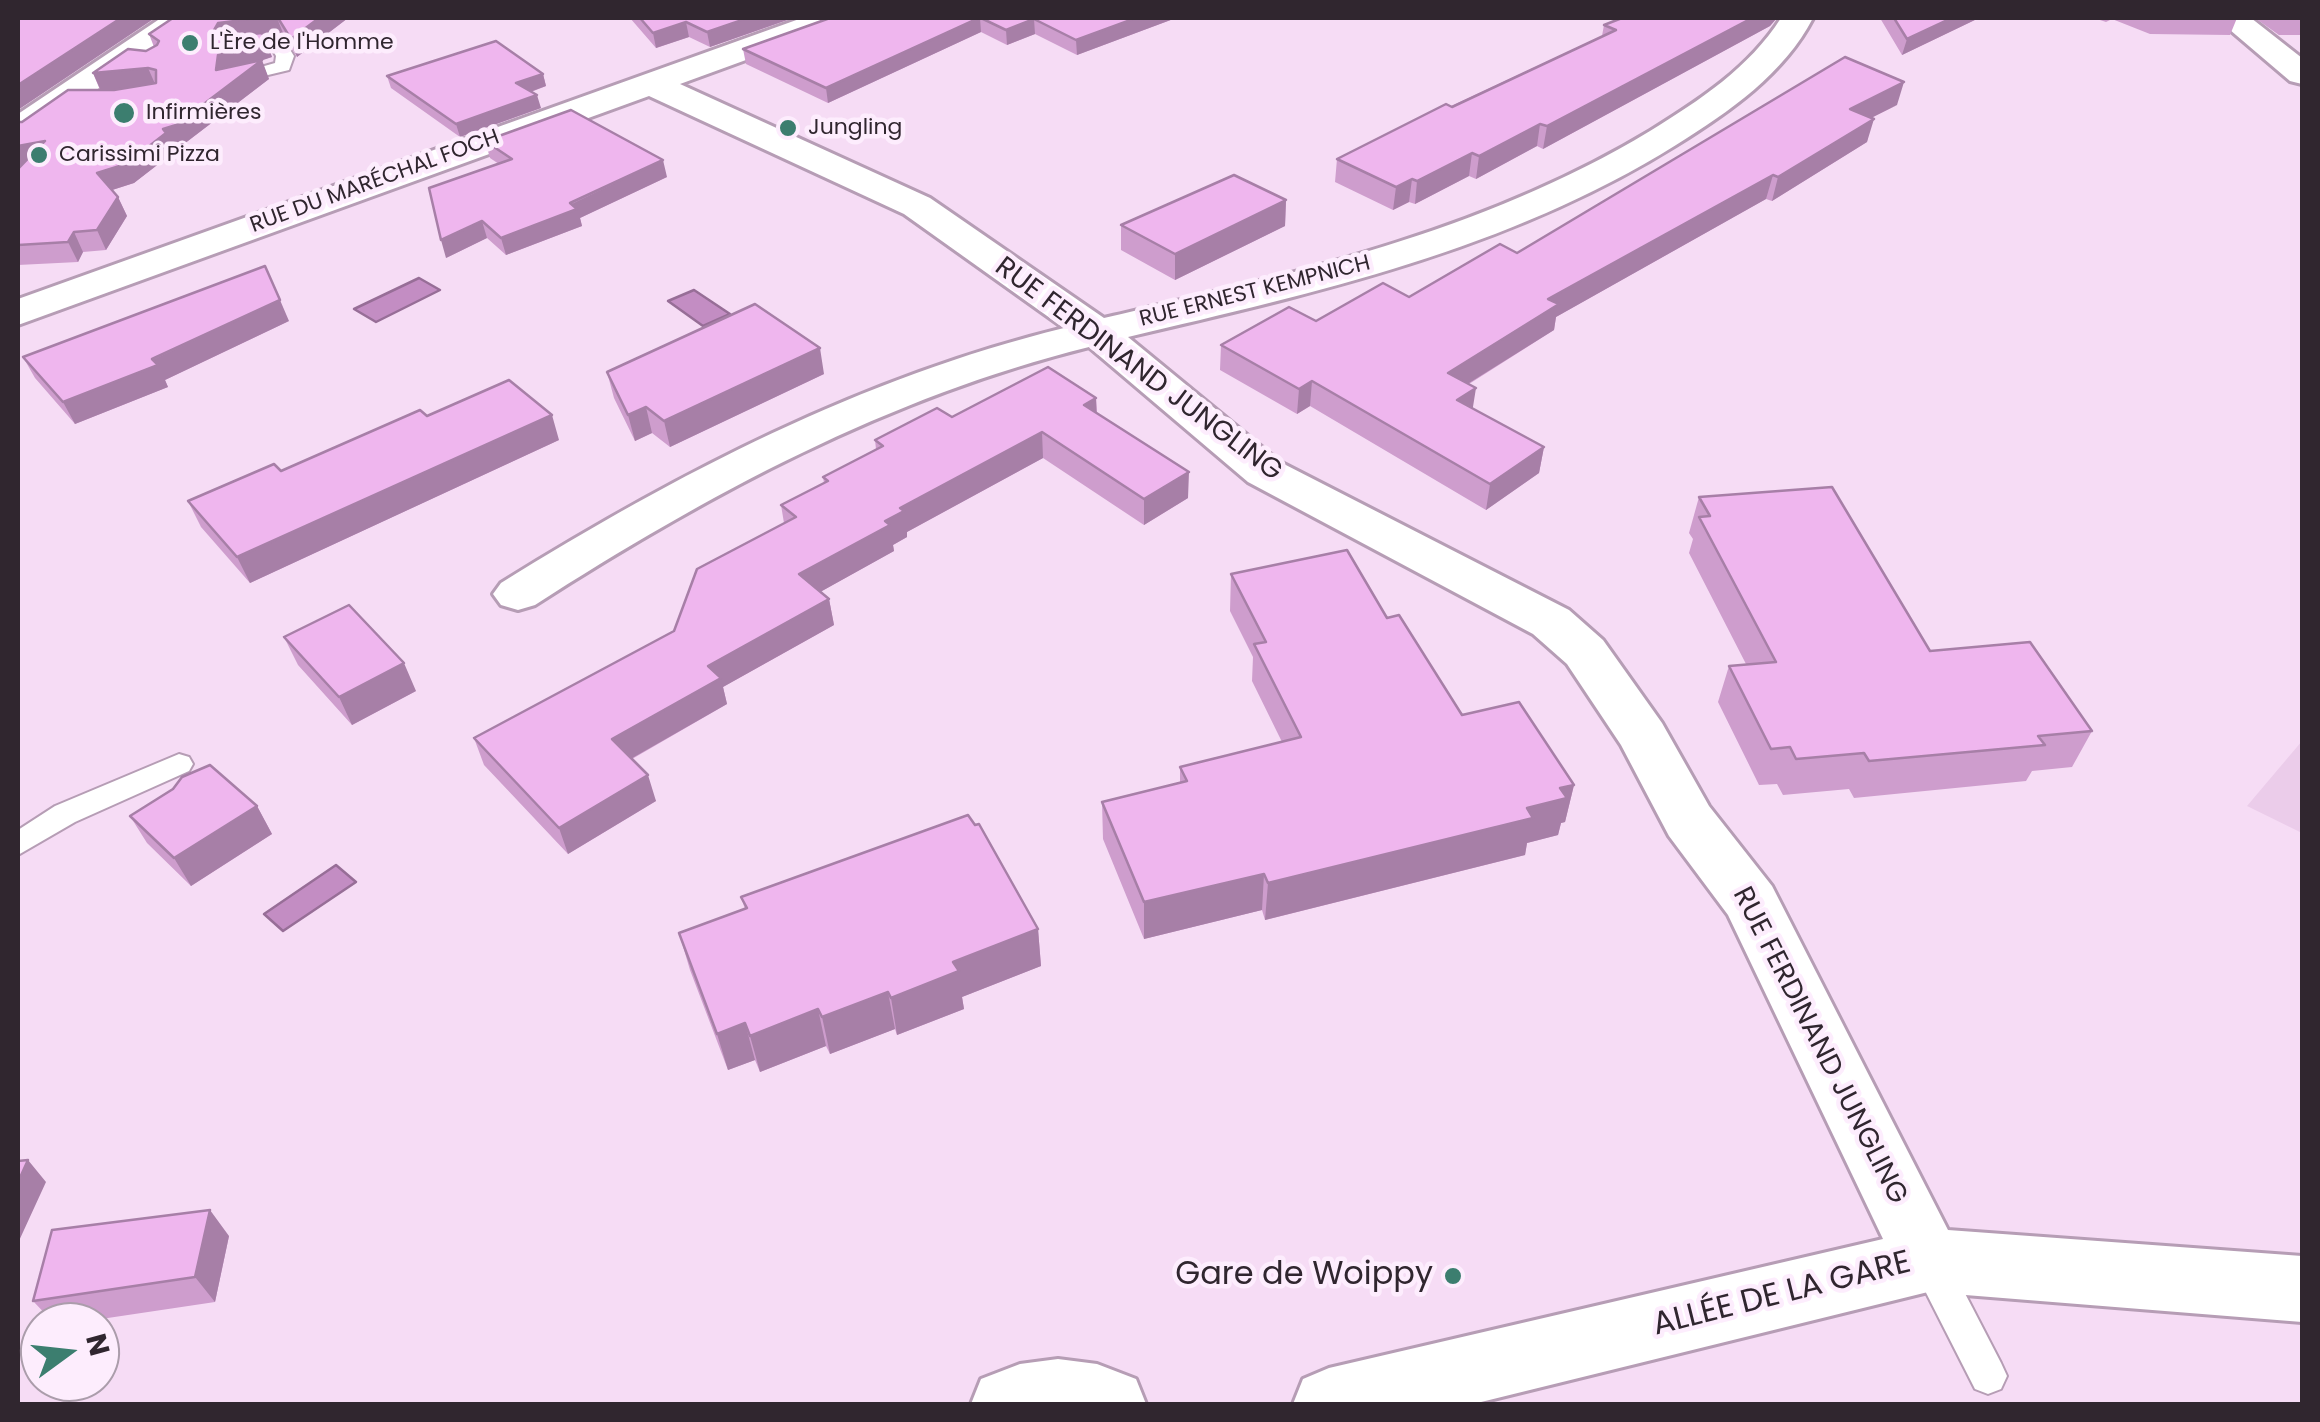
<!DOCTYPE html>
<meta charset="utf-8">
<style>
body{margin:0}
#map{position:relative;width:2320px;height:1422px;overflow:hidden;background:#f6dcf5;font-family:Poppins,sans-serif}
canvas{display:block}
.frame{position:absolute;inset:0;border:20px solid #30262f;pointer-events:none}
.north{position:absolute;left:20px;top:1302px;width:100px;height:100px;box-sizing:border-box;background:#fdedfd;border:2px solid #ab9dab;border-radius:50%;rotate:75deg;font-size:28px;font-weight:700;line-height:40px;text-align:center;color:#30262f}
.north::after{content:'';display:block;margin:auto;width:35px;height:45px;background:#3c7e6f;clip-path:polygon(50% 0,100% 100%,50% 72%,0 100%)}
</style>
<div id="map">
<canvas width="2320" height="1422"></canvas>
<div class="frame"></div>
<div class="north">N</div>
</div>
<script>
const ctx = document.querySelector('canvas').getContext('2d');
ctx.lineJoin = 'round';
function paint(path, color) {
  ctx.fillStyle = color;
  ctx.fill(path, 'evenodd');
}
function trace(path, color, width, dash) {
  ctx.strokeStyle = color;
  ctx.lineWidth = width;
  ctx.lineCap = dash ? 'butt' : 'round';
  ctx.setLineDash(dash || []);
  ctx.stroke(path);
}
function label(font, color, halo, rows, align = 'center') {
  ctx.font = font + ' Poppins,sans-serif';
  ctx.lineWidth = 9;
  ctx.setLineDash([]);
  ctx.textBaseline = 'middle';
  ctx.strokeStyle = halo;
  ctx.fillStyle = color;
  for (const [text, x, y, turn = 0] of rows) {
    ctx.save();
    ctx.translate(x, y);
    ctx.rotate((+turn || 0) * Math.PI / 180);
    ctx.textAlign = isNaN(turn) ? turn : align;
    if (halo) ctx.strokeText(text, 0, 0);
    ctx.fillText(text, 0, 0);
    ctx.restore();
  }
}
paint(new Path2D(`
 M2302 741V833L2247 806Z`), '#ebccea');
const water = new Path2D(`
 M419 278 440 290 376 322 354 309Z
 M694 290 730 314 703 326 668 301Z
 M336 865 356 882 283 931 264 914Z`);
paint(water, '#c38dc3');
trace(water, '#976e97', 2.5);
const service = new Path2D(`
 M276 36 282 37 294 56 289 70 226 85V77L275 63 276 56 271 47 234 52 225 47 228 43Z
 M179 754 189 757 193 764 189 771 75 822 18 855V830L55 806Z
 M1929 1244 1942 1249 2001 1363 2007 1376 2001 1389 1988 1394 1975 1389 1916 1273 1911 1261 1916 1249Z`);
const minor = new Path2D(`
 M161 18H198L30 137 18 140V114Z
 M802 18H847L842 25 680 84 930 198 1104 318C1293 274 1481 233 1650 131 1700 100 1749 68 1781 18H1813C1784 74 1729 112 1676 145 1508 250 1318 292 1128 337L1280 462 1569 610 1603 640 1662 723 1709 806 1772 886 1948 1230 2302 1256V1322L1928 1292 1473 1404H1293L1303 1379 1329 1368 1883 1239 1728 915 1669 836 1621 745 1567 664 1533 634 1248 482 1089 347C888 397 708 494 535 605L518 610 501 605 493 594 501 583C678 473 861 378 1064 328L904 214 649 96 18 325V299Z
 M2216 18H2251L2302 58V84L2290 81Z
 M1058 1359 1097 1364 1136 1379 1146 1404H971L981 1379 1020 1364Z`);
trace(service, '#b69db5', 4);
trace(minor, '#b69db5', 6);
paint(service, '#fff');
paint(minor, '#fff');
paint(new Path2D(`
 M173 18H348L297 57 283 33 264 36 272 57 261 60 269 79 184 144 172 147 174 152 134 183 112 190 118 197 127 216 106 250 83 252 78 262 18 265V169L20 166 22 122 100 90 93 73 154 47 149 34Z
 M630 18H793L710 47 689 37 656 48Z
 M830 18H1176L1077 55 1035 34 1007 45 981 32 828 103 746 64 743 49Z
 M1615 18H1777L1770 26 1543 149 1537 146 1476 179 1469 176 1415 204 1409 202 1393 210 1335 182 1337 159 1602 36 1604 25 1619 19Z
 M1880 18H1979L1902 55Z
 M2094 18H2237L2230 35 2150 34 2112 19 2106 22Z
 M2255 18H2302V35H2279Z
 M543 74 546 86 531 92 541 108 460 137 391 88 387 76Z
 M1897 105 1871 118 1867 142 1772 201 1766 199 1556 317 1554 330 1469 384 1473 409 1544 447 1539 473 1486 510 1310 406 1297 414 1220 370 1221 345 1409 297Z
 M485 141 667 177 580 218 582 226 506 255 487 238 446 258 499 164 490 158Z
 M1286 200 1285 226 1175 280 1121 250V225Z
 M289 321 165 380 168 387 75 424 35 378 23 357Z
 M607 372 824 374 670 447 652 433 635 441 614 398Z
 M1096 398 1097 413 1188 498 1144 525 1043 458 907 532V537L893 545 894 551 820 592 829 599 834 625 723 687 727 704 632 759 656 801 568 854 484 765 474 738 674 631 784 523 781 505 824 483 823 477 876 449 875 440 952 417Z
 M427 416 559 440 250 583 201 527 188 501 281 471Z
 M1699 497 1930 651 2092 731 2072 767 2032 771 2026 781 1854 798 1849 789 1783 795 1777 784 1759 785 1718 702 1729 666 1746 664 1689 553 1693 539 1689 533Z
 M1231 574 1387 618 1462 715 1574 785 1565 822 1561 823 1558 835 1527 843 1525 855 1265 920 1262 910 1144 939 1103 839 1102 802 1180 783V767L1282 742 1252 681 1253 657 1230 611Z
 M284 637 416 691 352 725 298 665Z
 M257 806 272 834 191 886 147 843 130 816Z
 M741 897 1038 929 1041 966 962 997 964 1009 897 1035 895 1029 830 1054 826 1046 760 1072 755 1060 728 1070 690 970 679 933 745 909Z
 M229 1236 215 1302 81 1322H53L33 1301Z`), '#ce9dcd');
paint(new Path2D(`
 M121 18H155L18 110V85Z
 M260 18H277L283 33 225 41 214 30 218 23Z
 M319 18H348L297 57 291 39Z
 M748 18H793L710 47 707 32Z
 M980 18 981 32 828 103 826 88Z
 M1136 18H1176L1077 55 1076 40Z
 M1752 18H1777L1770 26 1543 149 1547 126Z
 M1952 18H1979L1902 55 1907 39Z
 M1034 19 1035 34 1007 45 1006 30Z
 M686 22 689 37 656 48 653 33Z
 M265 39 272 57 225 73 216 70 218 55Z
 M262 60 269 79 184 144 172 147 174 152 134 183 106 192 97 173Z
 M148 68 156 86 101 91 93 73Z
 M543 74 546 86 519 96 516 83Z
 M1904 82 1897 105 1843 132 1850 109Z
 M537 95 541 108 460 137 456 124Z
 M1874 119 1867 142 1772 201 1778 177Z
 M1540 124 1537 146 1476 179 1479 156Z
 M45 141 54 160 18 167V146Z
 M1472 153 1469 176 1415 204 1417 181Z
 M663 160 667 177 580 218 582 226 506 255 501 238Z
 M1773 175 1766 199 1556 317 1554 330 1445 398 1448 373 1548 299Z
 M1412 179 1409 202 1393 210 1396 187Z
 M118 197 127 216 106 250 97 230Z
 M1286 200 1285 226 1175 280V254Z
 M482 221 487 238 446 258 441 240Z
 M74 232 83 252 78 262 68 242Z
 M280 300 289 321 165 380 168 387 75 424 63 402Z
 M820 348 824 374 670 447 664 421Z
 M1312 381 1310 406 1297 414 1299 389Z
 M1476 388 1472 413 1457 400Z
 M1096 398 1097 423 1084 405Z
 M646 407 652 433 635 441 628 415Z
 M552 415 559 440 250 583 237 557Z
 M1042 432 1043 458 907 532V537L893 545 894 551 804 601 799 574 885 521 900 508Z
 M1544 447 1539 473 1486 510 1490 484Z
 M1189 472 1188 498 1144 525V499Z
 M829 599 834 625 723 687 727 704 620 765 612 739 708 666Z
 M404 663 416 691 352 725 339 697Z
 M648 775 656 801 568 854 559 828Z
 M1574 785 1565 822 1561 823 1558 835 1527 843 1525 855 1265 920 1268 883 1527 808 1560 788Z
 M257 806 272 834 191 886 174 858Z
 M1264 874 1262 910 1144 939V902Z
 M1038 929 1041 966 962 997 964 1009 897 1035 891 998 953 962Z
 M888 992 895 1029 830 1054 822 1017Z
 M818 1009 826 1046 760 1072 750 1036Z
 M745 1023 755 1060 728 1070 717 1034Z
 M28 1160 46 1182 18 1243V1182Z
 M210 1210 229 1236 215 1302 195 1277Z`), '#a77fa7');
const building = new Path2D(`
 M18 18H121L18 85Z
 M173 18H260L218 23 214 30 225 37 262 33 265 39 218 55 216 70 262 60 176 125 163 129 166 133 126 164 97 173 118 197 97 230 74 232 68 242 18 245V169L45 141 18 146V122H22L68 90H114L156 83V70L148 68 93 73 128 49 146 51 157 45 159 41 149 34Z
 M278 18H319L291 39Z
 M640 18H748L707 32 686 22 653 33Z
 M830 18H979L826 88 743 49Z
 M981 18H1136L1076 40 1034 19 1006 30Z
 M1622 18H1752L1547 126 1540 124 1479 156 1472 153 1417 181 1412 179 1396 187 1337 159 1446 104 1452 107 1616 30 1604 25Z
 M1894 18H1952L1907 39Z
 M496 41 543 74 516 83 537 95 456 124 387 76Z
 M1845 57 1904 82 1850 109 1874 119 1778 177 1773 175 1548 299 1559 304 1448 373 1476 388 1457 400 1544 447 1490 484 1312 381 1299 389 1221 345 1289 307 1316 321 1383 283 1409 297 1500 244 1517 253Z
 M571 110 663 160 570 203 577 209 501 238 482 221 441 240 429 188 512 159 485 141Z
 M1234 175 1286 200 1175 254 1121 225Z
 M265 266 280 300 152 359 158 365 63 402 23 357Z
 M755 304 820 348 664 421 646 407 628 415 607 372Z
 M1048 367 1096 398 1084 405 1189 472 1144 499 1042 432 900 508 904 511 885 521 890 525 799 574 829 599 708 666 721 678 612 739 648 775 559 828 474 738 674 631 697 569 796 517 781 505 828 481 823 477 883 446 875 440 937 408 952 417Z
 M509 380 552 415 237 557 188 501 274 464 281 471 420 410 427 416Z
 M1832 487 1930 651 2030 642 2092 731 2038 736 2045 745 1869 761 1864 753 1796 759 1790 747 1771 749 1729 666 1776 662 1699 517 1710 516 1699 497Z
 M1347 550 1387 618 1399 615 1462 715 1519 702 1574 785 1560 788 1567 798 1527 808 1533 818 1268 883 1264 874 1144 902 1102 802 1187 781 1180 767 1301 737 1254 644 1266 642 1231 574Z
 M349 605 404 663 339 697 284 637Z
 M210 765 257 806 174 858 130 816 173 789 182 777Z
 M968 815 975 825 979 824 1038 929 953 962 959 971 891 998 888 992 822 1017 818 1009 750 1036 745 1023 717 1034 679 933 747 908 741 897Z
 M28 1160 18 1182V1161Z
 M210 1210 195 1277 33 1301 52 1230Z`);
paint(building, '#efb6ee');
trace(building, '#a77fa7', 2.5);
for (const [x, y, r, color] of [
 [190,43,10,"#3c7e6f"],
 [124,113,12,"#3c7e6f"],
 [788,128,10,"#3c7e6f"],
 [39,155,10,"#3c7e6f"],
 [1453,1276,10,"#3c7e6f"]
]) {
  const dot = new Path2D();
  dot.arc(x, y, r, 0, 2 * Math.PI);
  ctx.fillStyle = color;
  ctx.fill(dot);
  trace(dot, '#fdedfd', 4);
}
label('22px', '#30262f', '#fdedfd', [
 ["L'Ère de l'Homme",210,43],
 ["Infirmières",146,113],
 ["Jungling",808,128],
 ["Carissimi Pizza",59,155]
], 'left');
label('22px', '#30262f', '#fdedfd', [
 ["RUE DU MARÉCHAL FOCH",375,182,-20],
 ["RUE ERNEST KEMPNICH",1255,292,-14]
]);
label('28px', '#30262f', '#fdedfd', [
 ["RUE FERDINAND JUNGLING",1138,370,37],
 ["RUE FERDINAND JUNGLING",1819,1046,63]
]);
label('32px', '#30262f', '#fdedfd', [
 ["Gare de Woippy",1433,1276]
], 'right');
label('32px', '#30262f', '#fdedfd', [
 ["ALLÉE DE LA GARE",1782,1295,-14]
]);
</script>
